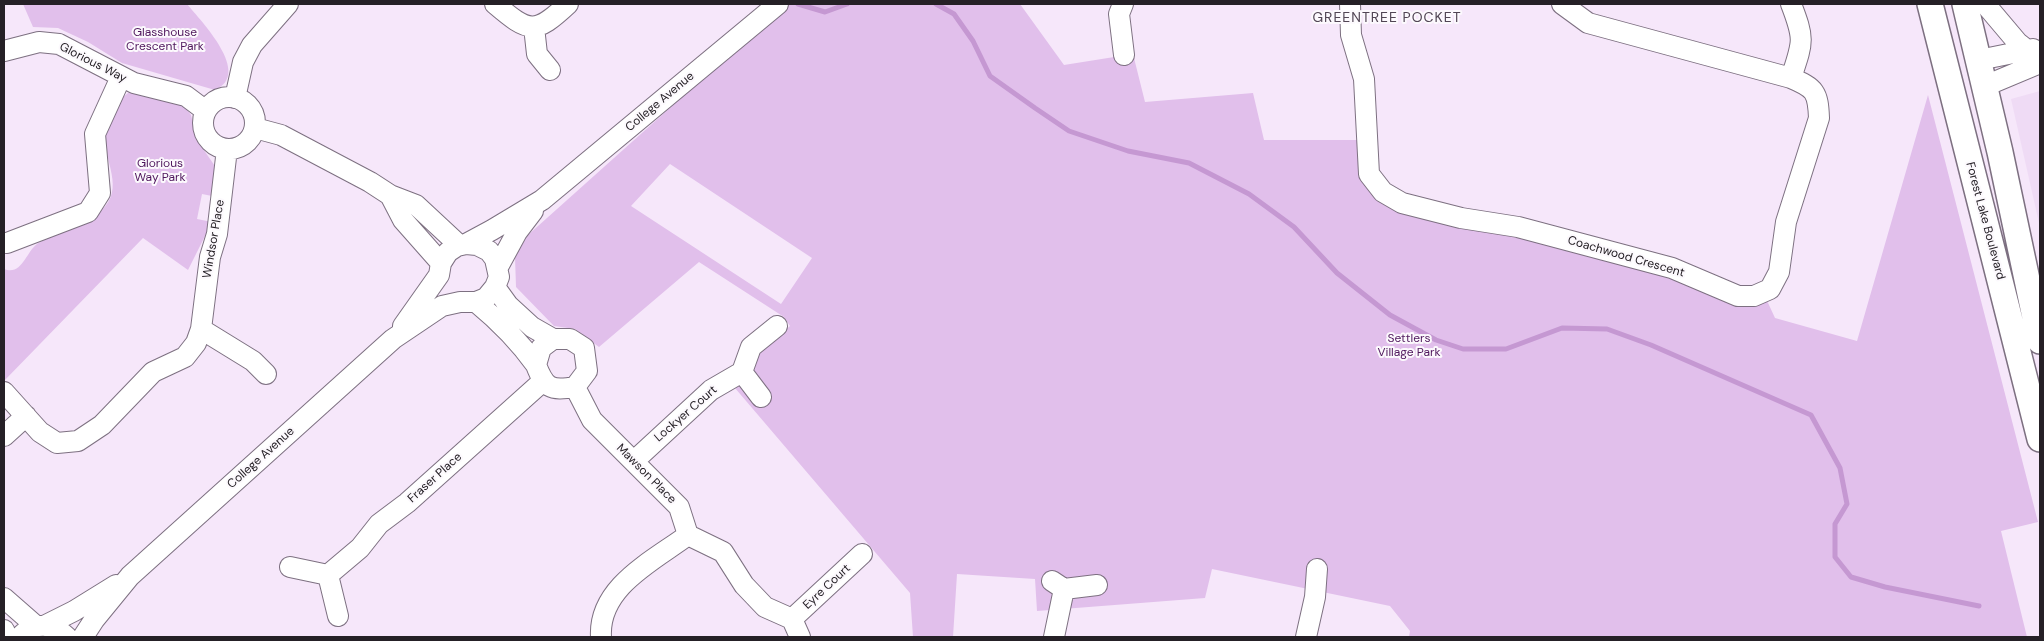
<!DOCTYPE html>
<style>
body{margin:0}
#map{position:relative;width:2044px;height:641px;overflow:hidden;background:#f6e7fa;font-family:"DM Sans",sans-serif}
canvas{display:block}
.frame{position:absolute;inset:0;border:5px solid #252026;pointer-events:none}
</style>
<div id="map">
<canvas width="2044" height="641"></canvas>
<div class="frame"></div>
</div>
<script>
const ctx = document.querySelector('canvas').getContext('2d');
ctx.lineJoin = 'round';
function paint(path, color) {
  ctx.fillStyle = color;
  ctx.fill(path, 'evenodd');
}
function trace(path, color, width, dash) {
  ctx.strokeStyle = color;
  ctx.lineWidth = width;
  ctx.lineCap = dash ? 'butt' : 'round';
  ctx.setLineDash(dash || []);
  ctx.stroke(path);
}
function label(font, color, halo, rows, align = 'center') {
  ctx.font = font + ' "DM Sans",sans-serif';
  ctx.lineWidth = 4;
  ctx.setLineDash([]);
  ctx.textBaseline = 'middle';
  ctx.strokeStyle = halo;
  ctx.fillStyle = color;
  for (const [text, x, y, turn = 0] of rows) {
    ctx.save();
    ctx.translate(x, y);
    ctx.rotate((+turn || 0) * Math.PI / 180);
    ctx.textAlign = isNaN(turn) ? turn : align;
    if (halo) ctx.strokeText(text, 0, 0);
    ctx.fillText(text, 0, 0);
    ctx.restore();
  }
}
paint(new Path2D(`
 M2040 91V223H2039L2011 99Z`), '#efdbf5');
paint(new Path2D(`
 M23 4H187C201 21 253 74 215 90L122 63 88 42 58 28 33 27Z
 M786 4H1020L1064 65 1133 54 1145 102 1253 93 1264 140H1367L1383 192 1738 296 1763 292 1775 318 1857 341 1928 95 2038 522 2001 531 2027 637H1409L1410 631 1390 606 1212 569 1205 598 1037 611 1035 579 957 574 953 637H913L910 593 729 381 790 326 784 317 699 262 599 347 575 329 554 326 516 287 515 257 528 235ZM670 164 812 258 781 304 631 206Z
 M128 93H146L174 100 185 107 191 115 197 140 219 172 217 197 202 194 197 219 212 222 188 270 143 238 4 381V269C22 276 26 252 37 244 57 231 83 228 101 211 126 187 103 163 106 135 107 125 118 107 123 97Z`), '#e1bfeb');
trace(new Path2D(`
 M798 4 825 12 847 4
 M936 4 954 14 973 41 990 76 1035 108 1069 131 1128 151 1189 163 1249 194 1294 227 1337 273 1390 315 1436 340 1463 349H1506L1562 328 1607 329 1651 345 1811 415 1840 468 1847 504 1835 524V557L1851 577 1885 587 1979 606`), '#c598d2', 5);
const minor = new Path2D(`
 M495 4C529 33 535 35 568 4
 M1123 4 1119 14 1124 55
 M1350 4 1351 35 1364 79 1369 174 1383 192 1402 203 1461 218 1518 227 1672 268 1738 296H1754L1770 289 1779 272 1786 222 1819 118C1818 92 1815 88 1791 78L1588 23 1562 4
 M1985 4 2018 43 2027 50
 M534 27 537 54 550 70
 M4 51 39 42 59 44 134 83 186 96 206 111
 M1979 60 2033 49
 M1791 78C1803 42 1805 40 1791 4
 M1985 86 2040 63
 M203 123a26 26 0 1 1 52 0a26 26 0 1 1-52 0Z
 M235 98 243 62 252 45 288 4
 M255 128 281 135 370 182 390 195 416 205 459 245
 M390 195 403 220 441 263
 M7 243 88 212 100 193 95 134 121 77
 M498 267 517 232 533 211
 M495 287 508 305 532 327 553 339H570L584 348 587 371 575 387C550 391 545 388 536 365L541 348 553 339
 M476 302C499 321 519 341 536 365
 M403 326 439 275 441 263 448 252 457 246 466 244 492 230 542 200 778 4
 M201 329 253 361 266 374
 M575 387 592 420 679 507 688 535 723 552 744 585 765 607 792 619 800 637
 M4 392 40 432 57 443 78 441 102 425 153 372 185 357 196 343 201 329 210 257 217 234 227 149
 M761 397 742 372 751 347 777 326
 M4 436 26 416
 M634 461 711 390 742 372
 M290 567 328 575 338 616
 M328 575 360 548 379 524 407 503 542 382
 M1052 581 1064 589 1097 585
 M4 598 36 626
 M792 619 862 554
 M46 625 74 611 116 585
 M4 630 7 637
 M20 637C34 621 53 623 67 637
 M83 637 94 620 130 576 393 339 442 306 460 302H476L486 298 495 287 499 277 495 259 489 251 477 245 466 244
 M601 637C598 587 653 561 688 535
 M1054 637 1064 589
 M1306 637 1315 597 1317 569`);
const major = new Path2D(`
 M1930 4 2040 439
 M1965 4 2000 152 2040 341`);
trace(minor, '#7d7081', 22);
trace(major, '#7d7081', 28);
trace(minor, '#fff', 20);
trace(major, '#fff', 25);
label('12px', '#4e165c', '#fcf9fd', [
 ["Glasshouse",165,33],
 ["Crescent Park",165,47],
 ["Glorious",160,164],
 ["Way Park",160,178],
 ["Settlers",1409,339],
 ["Village Park",1409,353]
]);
label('12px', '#252026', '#fcf9fd', [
 ["Glorious Way",93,63,27],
 ["College Avenue",660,102,-40],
 ["Forest Lake Boulevard",1985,221,75],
 ["Windsor Place",214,239,-80],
 ["Coachwood Crescent",1626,257,16],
 ["Lockyer Court",686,414,-41],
 ["College Avenue",261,458,-42],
 ["Mawson Place",646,474,45],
 ["Fraser Place",435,478,-42],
 ["Eyre Court",827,587,-43]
]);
ctx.letterSpacing = '1px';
label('14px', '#514554', '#fcf9fd', [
 ["GREENTREE POCKET",1387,18]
]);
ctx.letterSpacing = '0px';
</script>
